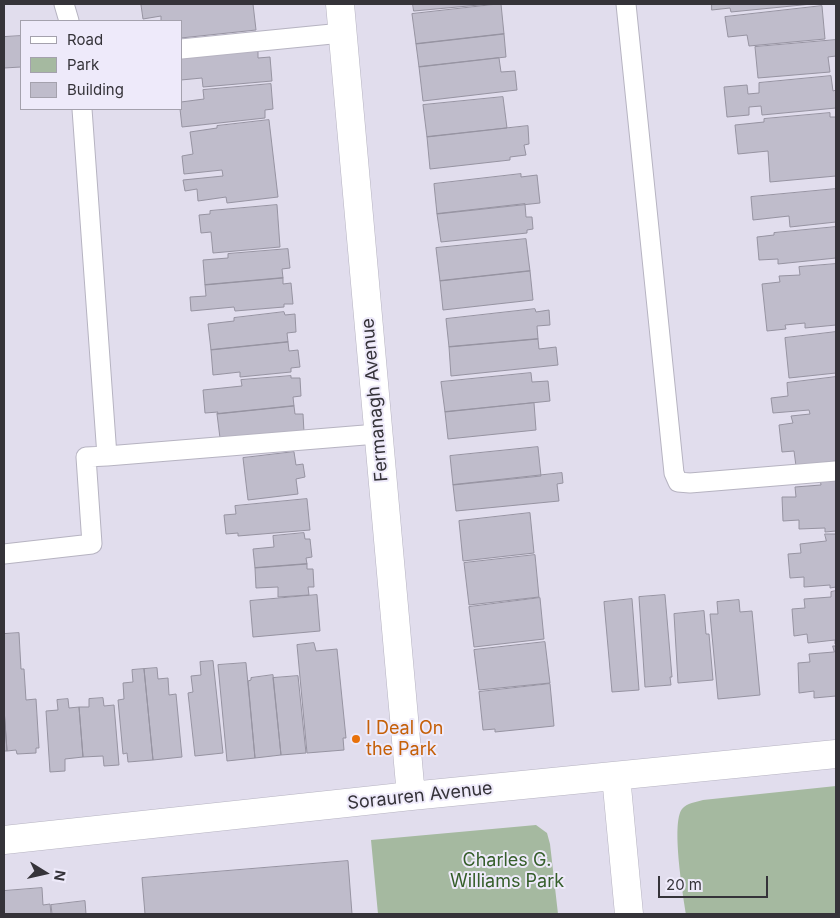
<!DOCTYPE html>
<style>
body{margin:0}
#map{position:relative;width:840px;height:918px;overflow:hidden;background:#e1dded;font-family:Inter,sans-serif}
canvas{display:block}
.frame{position:absolute;inset:0;border:5px solid #353339;pointer-events:none}
.legend{position:absolute;left:20px;top:20px;width:162px;height:90px;box-sizing:border-box;background:#eeeafa;border:1px solid #a4a1ad;margin:0;padding:6px 9px;list-style:none;font-size:15px;color:#353339}
.legend li{display:flex;align-items:center;gap:10px;height:25px}
.legend b{width:25px;border:1px solid #a4a1ad}
.north{position:absolute;left:20px;top:848px;width:50px;height:50px;-webkit-text-stroke:4px #eeeafa;paint-order:stroke;rotate:100deg;font-size:14px;font-weight:700;line-height:20px;text-align:center;color:#353339}
.north::after{content:'';display:block;margin:auto;width:18px;height:22px;background:#353339;clip-path:polygon(50% 0,100% 100%,50% 72%,0 100%)}
.scale{position:absolute;left:658px;top:876px;width:110px;height:22px;box-sizing:border-box;border:2px solid #353339;border-top:0;padding-left:6px;font-size:15px;line-height:18px;white-space:nowrap;color:#353339;-webkit-text-stroke:4px #eeeafa;paint-order:stroke}
</style>
<div id="map">
<canvas width="840" height="918"></canvas>
<div class="frame"></div>
<ul class="legend">
<li><b style="height:6px;background:#fff"></b>Road</li>
<li><b style="height:14px;background:#a5b9a0"></b>Park</li>
<li><b style="height:14px;background:#bfbccb"></b>Building</li>
</ul>
<div class="north">N</div>
<div class="scale">20 m</div>
</div>
<script>
const ctx = document.querySelector('canvas').getContext('2d');
ctx.lineJoin = 'round';
function paint(path, color) {
  ctx.fillStyle = color;
  ctx.fill(path, 'evenodd');
}
function trace(path, color, width, dash) {
  ctx.strokeStyle = color;
  ctx.lineWidth = width;
  ctx.lineCap = dash ? 'butt' : 'round';
  ctx.setLineDash(dash || []);
  ctx.stroke(path);
}
function label(font, color, halo, rows, align = 'center') {
  ctx.font = font + ' Inter,sans-serif';
  ctx.lineWidth = 4;
  ctx.setLineDash([]);
  ctx.textBaseline = 'middle';
  ctx.strokeStyle = halo;
  ctx.fillStyle = color;
  for (const [text, x, y, turn = 0] of rows) {
    ctx.save();
    ctx.translate(x, y);
    ctx.rotate((+turn || 0) * Math.PI / 180);
    ctx.textAlign = isNaN(turn) ? turn : align;
    if (halo) ctx.strokeText(text, 0, 0);
    ctx.fillText(text, 0, 0);
    ctx.restore();
  }
}
paint(new Path2D(`
 M836 786V914H686C683 895 671 823 682 809 687 803 696 802 703 800Z
 M536 825 547 833 550 844 558 914H378L371 840Z`), '#a5b9a0');
const building = new Path2D(`
 M149 4H253L256 30 181 38V21H161V16L143 19 141 5Z
 M413 4H490L414 11Z
 M501 4 504 34 416 44 412 14Z
 M712 4H812L731 12 730 8 712 10Z
 M822 6 825 39 749 46 747 35 728 37 725 17Z
 M504 34 506 57 419 67 416 44Z
 M21 36V67L4 68V37Z
 M836 40V56L828 57 830 72 758 78 755 47Z
 M258 48V58L270 57 272 81 203 87 202 78 181 80V56Z
 M499 58 501 72 515 71 517 90 423 101 419 67Z
 M831 76 833 91 836 90V108L762 115 761 106 749 107V115L727 117 724 87 747 85 748 94 759 93V83Z
 M271 84 273 109 265 110V118L182 127 180 109H181V102L204 99 203 90Z
 M503 97 507 128 427 137 423 105Z
 M830 113V117H836V176L770 182 768 151 738 154 735 125 764 122V119Z
 M269 120 278 197 227 203 226 197 198 201 197 189 185 191 183 180 223 176 222 170 184 174 182 156 193 154 190 132 217 128V126Z
 M528 126 529 144 524 145 526 155 510 157V160L430 169 427 137Z
 M521 174V177L537 175 540 203 437 214 434 184Z
 M836 189V222L790 227 789 216 753 220 751 197Z
 M525 204 526 217H532L533 229 527 230V233L441 242 437 214Z
 M277 205 280 247 213 253 211 232 201 233 199 215 210 214V211Z
 M836 227V258L778 264V259L759 260 757 237 774 235V233Z
 M526 239 530 271 440 281 436 248Z
 M288 249 290 268 282 269 283 278 205 285 203 260 228 258V254Z
 M836 264V325L805 328V323L785 325 786 329 767 331 762 284 780 282 779 276 800 275 799 267Z
 M530 271 533 300 443 310 440 281Z
 M283 278V284L291 283 293 304H284V307L235 311 234 307 191 311 190 297 206 296 205 285Z
 M535 309 536 312 549 310 550 325 537 326 538 339 449 347 446 319Z
 M284 312 285 315 295 314 296 332 287 333 288 342 211 350 208 324 234 321V318Z
 M836 332V373L789 378 785 338Z
 M538 339 539 349 556 347 558 365 451 376 449 347Z
 M288 342 289 351 298 350 300 367 291 368V372L240 377V372L213 375 211 350Z
 M531 373 532 382 548 381 550 401 445 412 441 382Z
 M291 376V378H300L301 396 293 397 294 406 217 414 218 412 205 413 203 390 242 386 241 380Z
 M836 377V461L796 466 794 451 782 452 779 425 793 423 791 416 810 414 809 410 773 413 771 398 788 396 787 383Z
 M534 403 536 430 448 439 445 412Z
 M294 406 295 414H303L304 432 220 438 217 414Z
 M538 447 541 476 453 485 450 456Z
 M294 452 296 465 303 464 305 477 296 479 298 494 248 500 243 458Z
 M562 473 563 483 557 484 559 501 456 511 453 485Z
 M836 477V531L825 532V528L799 529V520L783 521 782 497H796L795 487 821 485 820 478Z
 M307 499 310 530 238 536V533L226 534 224 515 236 514 235 506Z
 M530 513 534 553 463 561 459 521Z
 M304 533 305 539H310L312 557 306 558 307 564 255 568 253 549 274 547 273 536Z
 M825 534H836V587L830 588V585L804 587V577L790 578 788 554 801 553 800 544 826 541Z
 M535 555 539 597 469 605 464 563Z
 M307 564V569H313L314 587H308L309 595 278 597V587L256 588 255 568Z
 M836 591V644H835V640L808 643 807 634 794 636 792 609 805 608 804 599 831 597V592Z
 M317 595 320 631 253 637 250 601Z
 M665 595 672 677H670L671 685 645 687 639 597Z
 M540 598 544 639 474 647 469 607Z
 M632 599 639 690 612 692 604 602Z
 M739 600 740 612 752 611 760 695 718 699 710 614H718L717 602Z
 M704 611 706 634H709L713 680 678 683 674 614Z
 M19 633 21 669H24L26 700 36 699 39 748H36V753L17 754 16 750 7 751 4 709V634Z
 M545 642 550 683 479 690 474 650Z
 M314 643 316 651 337 649 346 738H343L344 750 307 753 297 645Z
 M833 646H836V696L814 698V691L799 693 798 663 810 662 809 654 834 652Z
 M213 661 223 753 195 756 188 693 193 692 191 676 201 675 200 662Z
 M246 663 255 758 227 761 218 665Z
 M157 668 158 679 168 678 169 695 176 694 182 757 153 760 144 669Z
 M144 669 153 760 128 762 127 753 123 754 118 700 124 699 123 683 133 682 132 670Z
 M273 675 281 755 255 758 248 681 251 680V678Z
 M298 676 306 753 281 755 273 678Z
 M550 684 554 726 495 732V729L483 730 479 692Z
 M103 698 104 706 114 705 119 765 104 766 103 756 83 757 79 707H89V699Z
 M68 699 69 708 79 707 83 757 65 759V771L50 772 46 711 58 710 57 700Z
 M4 709 7 751H4Z
 M348 861 352 914H145L142 878Z
 M42 888 43 905 50 904 51 914H4V891Z
 M85 901 86 914H52L51 905Z`);
paint(building, '#bfbccb');
trace(building, '#9693a1', 1);
const lane = new Path2D(`
 M64 4 69 21
 M626 4 674 473 678 482 690 483 836 471
 M181 49 342 33
 M107 456 377 434
 M4 554 92 544 86 457 107 456 82 109`);
const street = new Path2D(`
 M340 4 411 796
 M616 776 629 914
 M4 840 411 796 836 754`);
trace(lane, '#b6b3c1', 21);
trace(street, '#b6b3c1', 29);
trace(lane, '#fff', 19);
trace(street, '#fff', 28);
for (const [x, y, r, color] of [
 [356,739,5,"#e8710a"]
]) {
  const dot = new Path2D();
  dot.arc(x, y, r, 0, 2 * Math.PI);
  ctx.fillStyle = color;
  ctx.fill(dot);
  trace(dot, '#eeeafa', 2);
}
label('18px', '#353339', '#eeeafa', [
 ["Fermanagh Avenue",375,400,-95],
 ["Sorauren Avenue",420,796,-6]
]);
label('18px', '#c56008', '#eeeafa', [
 ["I Deal On",366,729],
 ["the Park",366,750]
], 'left');
label('18px', '#355e2a', '#eeeafa', [
 ["Charles G.",507,861],
 ["Williams Park",507,882]
]);
</script>
